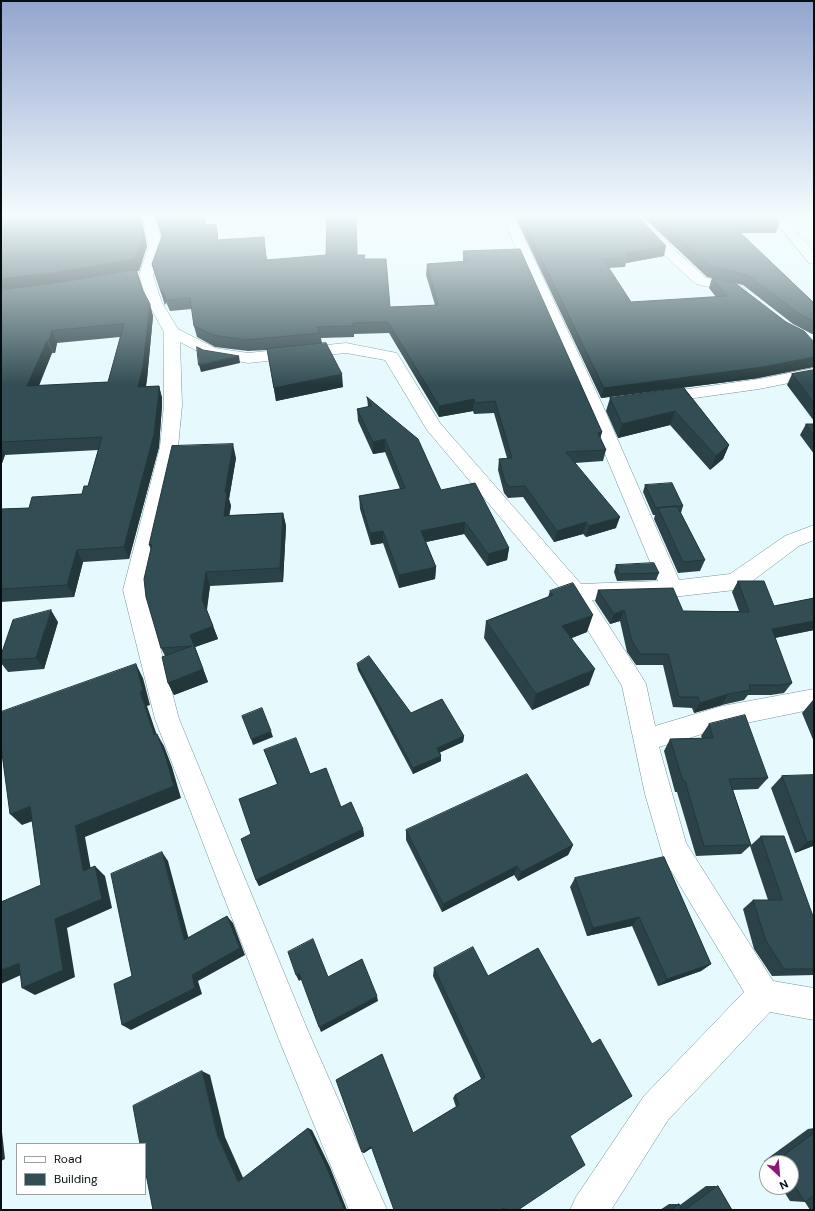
<!DOCTYPE html>
<style>
body{margin:0}
#map{position:relative;width:815px;height:1211px;overflow:hidden;background:#e6f9fd;font-family:"DM Sans",sans-serif}
canvas{display:block}
.frame{position:absolute;inset:0;border:2px solid #050f11;pointer-events:none}
.legend{position:absolute;left:16px;top:1143px;width:130px;height:52px;box-sizing:border-box;background:#fff;border:1px solid #9b9fa0;margin:0;padding:5px 7px;list-style:none;font-size:12px;color:#050f11}
.legend li{display:flex;align-items:center;gap:8px;height:20px}
.legend b{width:20px;border:1px solid #9b9fa0}
.north{position:absolute;left:759px;top:1155px;width:40px;height:40px;box-sizing:border-box;background:#fff;border:1px solid #9b9fa0;border-radius:50%;rotate:154deg;font-size:11px;font-weight:700;line-height:16px;text-align:center;color:#050f11}
.north::after{content:'';display:block;margin:auto;width:14px;height:18px;background:#8f1777;clip-path:polygon(50% 0,100% 100%,50% 72%,0 100%)}
</style>
<div id="map">
<canvas width="815" height="1211"></canvas>
<div class="frame"></div>
<ul class="legend">
<li><b style="height:5px;background:#fff"></b>Road</li>
<li><b style="height:11px;background:#324e54"></b>Building</li>
</ul>
<div class="north">N</div>
</div>
<script>
const ctx = document.querySelector('canvas').getContext('2d');
ctx.lineJoin = 'round';
function trace(path, color, width, dash) {
  ctx.strokeStyle = color;
  ctx.lineWidth = width;
  ctx.lineCap = dash ? 'butt' : 'round';
  ctx.setLineDash(dash || []);
  ctx.stroke(path);
}
function paint(path, color) {
  ctx.fillStyle = color;
  ctx.fill(path, 'evenodd');
}
const street = new Path2D(`
 M142 216H154L163 246 153 275 162 303 178 329 215 348 248 353 346 343 397 353 440 423 581 584 658 581 585 406 502 216H514L603 406 679 580 730 574 785 536 814 525V540L799 546 743 588 735 590 672 597 592 600 642 677 646 684 655 726 722 706 814 689V709L722 728 659 747 686 843 773 981 814 988V1020L770 1012 668 1120 611 1210H570L576 1197 644 1096 744 992 664 859 645 794 622 686 568 598 427 430 385 360 346 353 248 363 205 355 180 342 182 405 178 447 145 590 179 719 308 1031 387 1210H349L280 1042 155 719 123 590 160 447 164 405V332L148 303 139 275 149 246Z
 M629 216H641L678 253 706 278 742 286 746 291 744 294 739 295 732 292 696 284 668 259Z
 M771 216H783L814 252V264L809 263Z
 M814 368V378L759 389 659 403 653 402 651 398 653 394 659 393 759 379Z`);
trace(street, '#749299', 1);
paint(street, '#fff');
paint(new Path2D(`
 M1 216 142 222 147 246 139 271H137L143 291 153 316 147 379 146 387 159 386 162 398V405L159 447 129 559 83 562 74 597 1 602V509L29 508 82 494 88 486 98 450 5 455 1 466ZM120 337 108 382 39 386 52 353H55L57 343Z
 M156 216H194L193 217 204 216 206 225 218 234V240L265 247 267 260 357 255 365 259 390 307 435 305 426 275 427 264 463 262V251L602 432 600 437 606 450 603 461 575 463 616 528 586 537 583 534 554 542 523 497 508 498 504 493 498 470 499 459 507 458 494 413 474 414 473 411 439 417 389 333 354 334V337L321 338 322 343 343 387 276 401 267 350 248 351 215 347 197 337 194 326 192 309 170 311 166 302 165 305 155 275 152 264 162 237Z
 M515 216H638L664 256 626 263 625 267 609 268 631 302 716 297 709 288 712 278 735 283 759 378 601 398Z
 M642 216H776L779 223 776 233H741L814 303V334H812L793 324 743 285 707 277Z
 M814 370V421L787 385 792 374Z
 M684 388 729 445 723 459 710 470 670 425 618 438 606 411 610 398Z
 M367 397 441 490 509 548 507 560 487 566 464 534 426 542 436 567 435 579 399 588 383 543 371 545 360 509 359 496 400 489 385 452 373 454 358 421 357 409 368 407Z
 M806 424H814V454L800 435Z
 M236 458 229 499 231 506 229 515 283 513 286 526 283 582 210 586 207 610 218 639 195 647 208 682 174 695 168 683 165 656 161 648 151 550 149 545Z
 M645 485 683 506 681 513 705 560 700 571 678 573 654 519 655 515H653L643 492Z
 M616 565 659 573 656 580 617 581 614 572Z
 M738 581 774 606 814 598V630L775 638 792 683 784 693 771 695H748L744 700 722 705 694 713 692 708 673 707 663 665H636L627 652 620 621 610 624 595 601 598 590 683 611H739L732 592Z
 M550 591 587 632 572 638 589 685 532 710 484 638 486 621 548 597Z
 M58 622 44 669 8 672 1 663V655Z
 M357 664 411 713 464 736 463 742 440 752 441 756V761L413 774 358 670Z
 M813 700H814V742L802 713Z
 M709 724 768 778 758 789 733 790 751 845 741 854 696 856 677 792H675L664 751 670 739 702 738 701 736Z
 M264 750 310 774 363 829 364 836 259 886 256 880 251 834 277 784Z
 M814 775V849L813 846 795 853 771 788 782 776Z
 M406 830 573 845 568 855 518 881 514 875 442 912 406 840Z
 M761 836 814 919V975L772 976 754 949 743 909 753 900H768L750 846Z
 M664 857 711 964 701 971 658 986 632 926 587 936 570 887 575 878Z
 M434 968 570 1136 518 1210H501L371 1148 364 1153 362 1152 413 1133 456 1107 453 1098 455 1095 481 1079 433 976Z
 M814 1128V1210H810L805 1202 790 1201 781 1187H791V1163H767V1165L764 1161 808 1129Z
 M706 1186H718L732 1210H660L669 1204H679L680 1205Z`), '#2b4348');
paint(new Path2D(`
 M140 216 147 246 139 271 59 285 1 291V279Z
 M185 216H194L186 228 183 218Z
 M204 216 206 226 203 225Z
 M216 224 218 234V251L216 240Z
 M264 237 265 247 268 270 266 260Z
 M666 246 664 256 626 263 628 257 625 253Z
 M163 291 166 302 165 305 162 294Z
 M150 304 153 316 147 379 143 400 138 387Z
 M52 331 57 343 55 353 49 341Z
 M47 341 52 353 33 399 27 386Z
 M239 356 240 363 201 372 199 365Z
 M814 357V367L759 378 601 398 604 388Z
 M342 374 343 387 276 401 274 388Z
 M159 386 162 398V405L159 447 129 559 124 547Z
 M474 399 473 411 439 417V406Z
 M675 411 670 425 618 438 622 424Z
 M602 432 599 443 598 433Z
 M385 439V452L373 454V442Z
 M233 444 236 458 229 499 231 506 227 529 224 516 225 492Z
 M729 445 723 459 710 470 716 456Z
 M1 447 5 455 1 466Z
 M283 513 286 526 283 582 280 568Z
 M620 517 616 528 586 537 589 526Z
 M465 522 464 534 421 543V531Z
 M586 522 583 534 554 542 557 531Z
 M383 531V543L371 545 370 533Z
 M509 548 507 560 487 566 488 554Z
 M77 550 83 562 74 597 67 585Z
 M436 567 435 579 399 588V575Z
 M206 572 210 586 206 612 202 599Z
 M51 610 58 622 44 669 36 658Z
 M624 610 620 621 610 624 614 614Z
 M593 615 587 632 558 643 562 626Z
 M814 621V630L764 640 772 629Z
 M213 626 218 639 195 647 208 682 174 695 168 683 203 669 190 635Z
 M136 664 143 678 150 705 147 706 161 747 154 735 140 692Z
 M595 669 589 685 532 710 536 694Z
 M728 694 722 705 694 713 700 703Z
 M271 731 273 737 253 745 251 739Z
 M157 734 164 746 172 767 181 798 85 837 93 881 83 871 75 826Z
 M464 736 463 742 437 754V748Z
 M441 756V761L413 774V768Z
 M30 806 41 818 22 825 10 814Z
 M363 829 364 836 259 886 256 880Z
 M814 840V845L813 846 795 853 807 842Z
 M573 845 568 855 518 881 521 872Z
 M162 852 168 861 191 947 184 940Z
 M95 866 105 876 112 908 67 928 75 977 35 995 22 988 55 919Z
 M517 866 514 875 442 912 443 904Z
 M227 916 233 923 245 955 198 981 202 994 131 1030 122 1025 192 975Z
 M639 917 632 926 587 936 593 928Z
 M19 963 32 970 1 984V970Z
 M711 964 701 971 658 986 667 979Z
 M299 973 302 979 299 981 296 975Z
 M377 996 378 1001 321 1032 319 1027Z
 M202 1071 210 1075 225 1137 245 1182H238L217 1135Z
 M1 1123 5 1159 1 1161Z
 M308 1128 312 1130 330 1167 347 1210H344Z
 M371 1146 372 1148 364 1153 362 1152Z`), '#23373b');
const building = new Path2D(`
 M1 216H140L144 234 135 259 54 273 1 279Z
 M156 216H185L183 218 204 216 203 225 216 224V240L264 237 266 260 326 255 327 216H356L357 255H365L364 259H386L390 307 438 305 427 264 468 261 463 251 520 249 602 432 598 433 606 450 566 452 620 517 589 526 586 522 557 531 525 486 510 487 505 482 499 459 512 458 495 401 475 403 474 399 439 406 388 322 353 323V326L317 327 320 333 246 340 213 335 194 326 190 298 167 300 163 291 162 294 152 264 162 236Z
 M521 216H638L666 246 625 253 628 257 603 259 631 302 727 296 712 278 735 283 786 322 804 331 814 342V357L763 367 604 388Z
 M655 216H776L779 223 731 224 814 303V322L798 313 747 275 710 266Z
 M136 270 143 291 150 304 143 367 138 387 159 386V392L154 434 124 547 77 550 67 585 1 589V509L29 508 32 497 82 494 84 486H88L102 437 1 442V290L55 283ZM124 324 108 382 27 386 47 341H49L52 331Z
 M326 343 342 374 274 388 267 349Z
 M197 347 203 350 239 356 199 365Z
 M814 370V403L792 374Z
 M684 388 729 445 716 456 675 411 622 424 610 398Z
 M367 397 418 439 441 490 475 483 509 548 488 554 465 522 421 531 436 567 399 575 383 531 370 533 359 496 405 488 385 439 373 442 357 409 371 406Z
 M806 424H814V435Z
 M233 444 225 492H227L224 516 283 513 280 568 206 572 202 599 213 626 190 635 203 669 168 683 162 657 192 646 161 648 146 597 144 579 152 544 149 545 172 446Z
 M672 483 683 506 656 508 645 485Z
 M677 506 705 560 683 562 658 508Z
 M654 563 659 573 619 574 616 565Z
 M738 581H764L774 606 814 598V621L772 629 792 683 779 685H749L751 690 728 694 700 703 698 697H679L668 654H640L632 641 624 610 614 614 598 590 673 588 683 611 749 612Z
 M573 583 593 615 562 626 595 669 536 694 486 621 553 595 550 591Z
 M51 610 36 658 1 660V655L13 620Z
 M369 656 411 713 442 699 464 736 437 748 441 756 413 768 357 664Z
 M136 664 143 691 140 692 154 735 157 734 165 755 174 786 75 826 83 871 95 866 102 899 55 919 63 970 22 988 19 963 1 970V902L41 885 30 806 10 814 1 746V712Z
 M262 708 271 731 251 739 242 716Z
 M745 715 768 778 729 779 751 845 704 846 685 781H683L670 739 713 738 709 724Z
 M296 738 310 774 326 768 341 807 351 802 363 829 256 880 241 839 251 834 239 799 278 784 264 750Z
 M527 774 573 845 521 872 517 866 443 904 406 830Z
 M814 775V840L807 842 782 776Z
 M761 836H784L814 919V969H784L766 941 753 900H782Z
 M162 852 184 940 227 916 240 948 192 975 195 988 122 1025 114 984 132 976 111 874Z
 M664 857 711 964 667 979 639 917 593 928 575 878Z
 M313 939 328 977 362 959 377 996 319 1027 299 973 296 975 288 952Z
 M473 947 488 976 538 948 592 1044 600 1039 632 1096 570 1136 585 1165 518 1210H505L504 1208 500 1210H394L371 1146 362 1152 336 1080 382 1054 413 1133 459 1105 455 1095 485 1077 434 968Z
 M202 1071 217 1135 238 1182 308 1128 326 1166 344 1210H153L145 1169V1144H140L133 1106Z
 M814 1133V1195L805 1202 791 1180V1163H780L778 1160Z
 M718 1186 732 1210H685Z
 M679 1204 682 1210H672Z`);
paint(building, '#324e54');
trace(building, '#23373b', 1);
const sky = ctx.createLinearGradient(0, 0, 0, 385);
sky.addColorStop(0, '#93a4ce');
sky.addColorStop(0.56, '#f4fcfe');
sky.addColorStop(1, '#f4fcfe00');
ctx.fillStyle = sky;
ctx.fillRect(0, 0, 815, 385);
</script>
